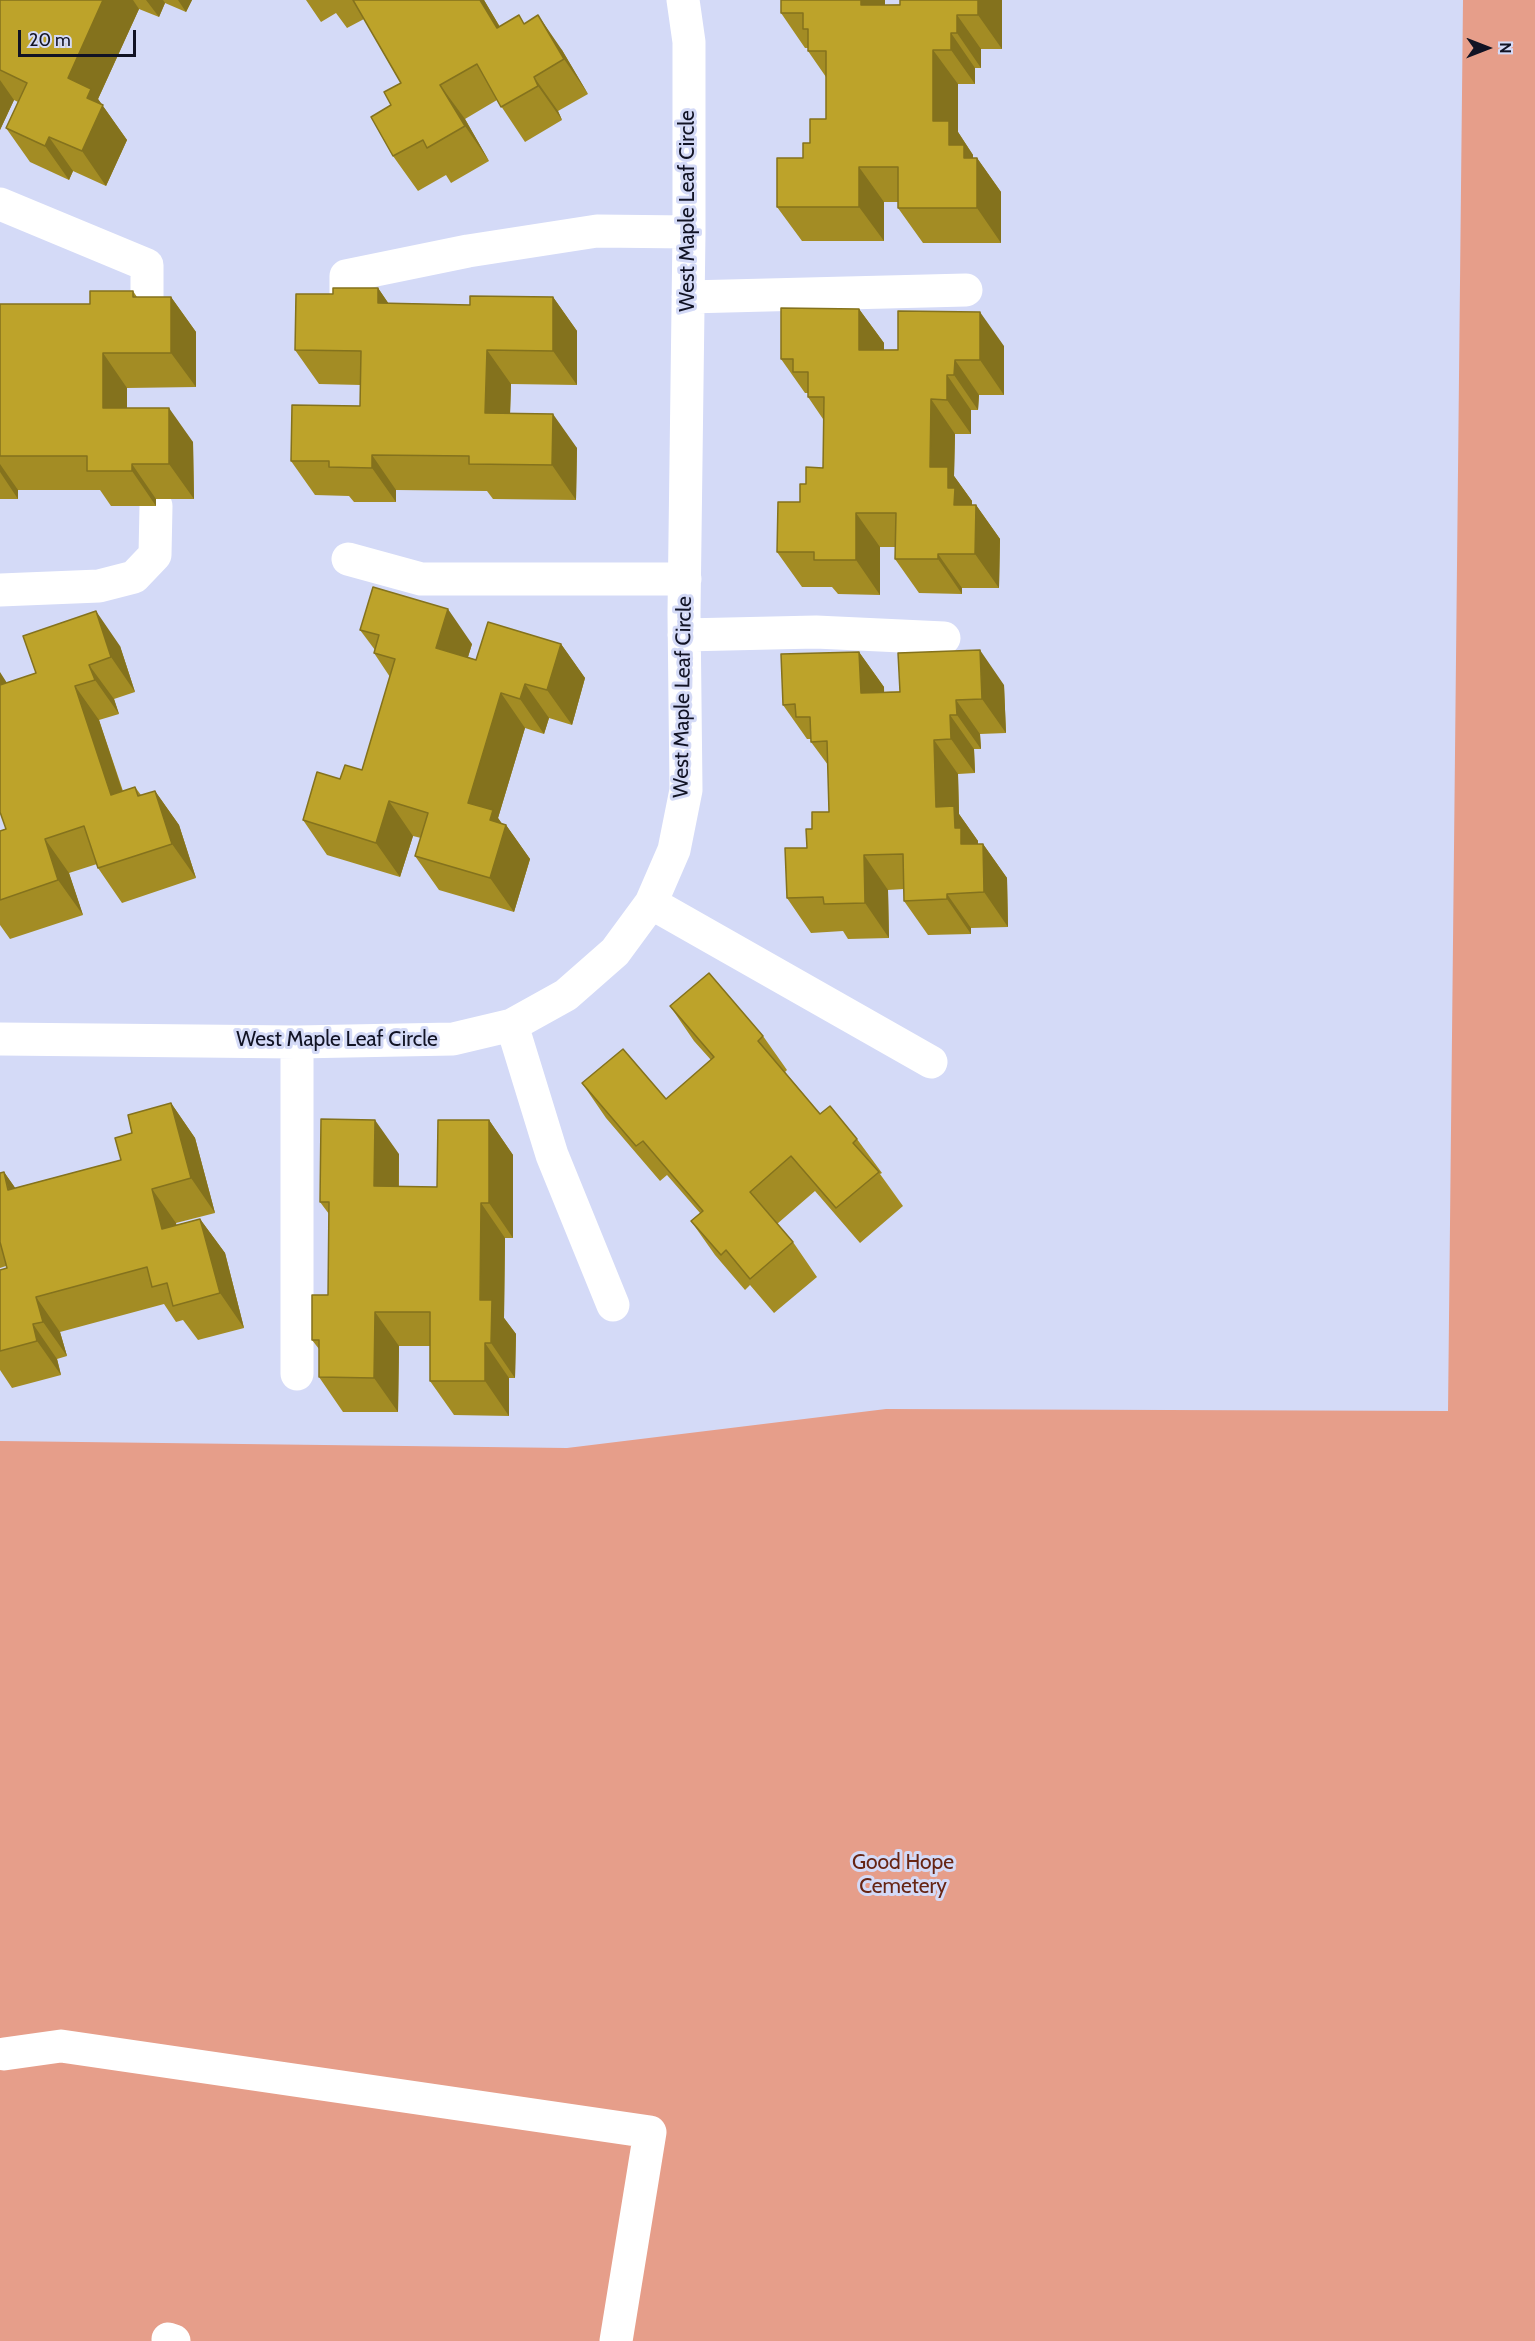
<!DOCTYPE html>
<style>
body{margin:0}
#map{position:relative;width:1535px;height:2341px;overflow:hidden;background:#d4daf7;font-family:Cabin,sans-serif}
canvas{display:block}
.north{position:absolute;left:1457px;top:18px;width:60px;height:60px;-webkit-text-stroke:4px #d4daf7;paint-order:stroke;rotate:90deg;font-size:16px;font-weight:700;line-height:24px;text-align:center;color:#111324}
.north::after{content:'';display:block;margin:auto;width:21px;height:27px;background:#111324;clip-path:polygon(50% 0,100% 100%,50% 72%,0 100%)}
.scale{position:absolute;left:18px;top:30px;width:118px;height:27px;box-sizing:border-box;border:3px solid #111324;border-top:0;padding-left:8px;font-size:18px;line-height:21px;white-space:nowrap;color:#111324;-webkit-text-stroke:4px #d4daf7;paint-order:stroke}
</style>
<div id="map">
<canvas width="1535" height="2341"></canvas>
<div class="north">N</div>
<div class="scale">20 m</div>
</div>
<script>
const ctx = document.querySelector('canvas').getContext('2d');
ctx.lineJoin = 'round';
function paint(path, color) {
  ctx.fillStyle = color;
  ctx.fill(path, 'evenodd');
}
function trace(path, color, width, dash) {
  ctx.strokeStyle = color;
  ctx.lineWidth = width;
  ctx.lineCap = dash ? 'butt' : 'round';
  ctx.setLineDash(dash || []);
  ctx.stroke(path);
}
function label(font, color, halo, rows, align = 'center') {
  ctx.font = font + ' Cabin,sans-serif';
  ctx.lineWidth = 6;
  ctx.setLineDash([]);
  ctx.textBaseline = 'middle';
  ctx.strokeStyle = halo;
  ctx.fillStyle = color;
  for (const [text, x, y, turn = 0] of rows) {
    ctx.save();
    ctx.translate(x, y);
    ctx.rotate((+turn || 0) * Math.PI / 180);
    ctx.textAlign = isNaN(turn) ? turn : align;
    if (halo) ctx.strokeText(text, 0, 0);
    ctx.fillText(text, 0, 0);
    ctx.restore();
  }
}
paint(new Path2D(`
 M1463 0H1535V2341H0V1441L567 1448 886 1409 1448 1411Z`), '#e69e8a');
trace(new Path2D(`
 M0 204 147 265V326
 M688 297 966 290
 M346 329V276L468 251 597 231 689 232
 M348 559 421 579H685
 M0 590 99 586 134 577 155 555 156 506
 M684 635 816 632 944 638
 M651 903 931 1062
 M512 1025 552 1155 613 1305
 M0 1039 297 1042 453 1039 512 1025 566 995 615 952 651 903 674 850 686 790 684 613 689 232V42L683 0
 M297 1042V1374
 M4 2054 61 2046 650 2132 616 2341
 M168 2339 174 2341`), '#fff', 33);
paint(new Path2D(`
 M0 0H192L186 12 165 3 159 17 139 9 98 99 127 140 106 186 73 171 69 180 30 162 6 128 18 102 14 100 0 130Z
 M306 0H484L500 27 525 23 562 50 588 94 558 111 562 120 525 142 497 100 465 119 489 161 451 183 446 175 418 191 393 156 391 105 401 83 364 19 347 28 336 13 321 22Z
 M885 0V5L1002 0V49H981V68H975V84H958V132L973 155V158H977L1001 192V243H923L898 208V202H884V241H802L777 207 803 158 810 143 826 119V77L808 51V48H805L781 13Z
 M378 288 388 303 470 305 553 297 577 331V385L511 384 510 413 577 448 576 500 493 499 487 491 396 490V502H354L349 496 315 495 291 461 360 406 361 385 319 384 295 350 333 294Z
 M133 291 137 297H171L196 332V387L127 388V408L193 442 194 499H156V506H111L100 490H18V499H0V304H90Z
 M859 309 884 343V350L1004 346V395H979L978 410H971V434H955L954 476 972 501V505H976L1000 539 999 588H962V594L919 593 895 559V547H880V595L838 594 832 587H802L777 552 800 502 806 484 823 468V419L808 397V393H805L781 359Z
 M360 630 472 644 468 657 476 660 561 644 585 678 572 725 549 718 544 734 525 728 498 818 502 824 506 825 530 859 514 912 439 890 415 856 421 838 413 836 400 877 327 855 303 820 340 779 362 770 390 677 374 653 375 650Z
 M120 646 135 692 114 699 119 714 99 720 123 791 135 787 141 795 155 791 179 825 196 878 122 903 98 868 97 864 69 873 83 915 10 939 0 925V831L6 829 7 683Z
 M859 652 884 687V692L1004 685 1006 733 980 734 981 749H974L975 773 958 774 959 814 978 841V844H983L1007 878 1008 927 971 928V934L928 935 904 901V889L888 890 889 938 848 939 843 931 811 933 787 898 807 848 812 829 829 812 828 765 811 742V739H807L783 705Z
 M670 1006 763 1036 787 1070 785 1072 820 1114 857 1139 882 1173 880 1174 903 1206 860 1243 815 1191 777 1224 793 1242 817 1277 774 1313 750 1285 745 1290 715 1255 691 1221 700 1213 667 1175 660 1181 606 1118 582 1083 666 1099 711 1060 694 1041Z
 M171 1103 195 1138 215 1213 176 1223V1225L200 1219 225 1253 244 1328 198 1340 183 1320 176 1322 164 1304 60 1332 67 1356 57 1359 61 1375 12 1388 0 1370V1270L7 1268 6 1266 0 1268V1173L4 1172 15 1188 121 1160 132 1133Z
 M489 1120 513 1155V1238H505L504 1318 516 1334 515 1378H509V1416L454 1415 430 1381V1346H399L398 1412H343L319 1377V1349L312 1340 328 1295 329 1214 320 1202 399 1154V1187H437Z`), '#a38c24');
paint(new Path2D(`
 M103 0H133L139 9 98 99 127 140 106 186 82 151 68 78Z
 M146 0H163L165 3 159 17Z
 M178 0H192L186 12Z
 M480 0H484L521 63 497 28Z
 M861 0H885V39L861 5Z
 M978 0H1002V49L978 15Z
 M538 15 562 50 588 94 564 59Z
 M957 15 981 49V68L957 33Z
 M951 33 975 68V84L951 50Z
 M933 50 958 84V132L973 155V159L977 158 1001 192V243L977 208 949 145 933 121Z
 M534 77 558 111 562 120 538 86Z
 M0 80 14 100 0 130Z
 M440 85 465 119 489 161 465 126Z
 M49 137 73 171 69 180 45 146Z
 M859 167 884 202V241L859 207Z
 M378 288 402 323 378 303Z
 M171 297 196 332V387L171 353Z
 M553 297 577 331V385L553 351Z
 M859 309 884 343V385L859 350Z
 M980 312 1004 346V395L980 360Z
 M487 350 511 384 509 447 485 413Z
 M103 353 127 388V443L103 408Z
 M955 360 979 395 978 410 954 375Z
 M947 375 971 410V434L947 400Z
 M931 399 955 434 954 476 972 501V514L976 505 1000 539 999 588 975 554 954 505 930 467Z
 M169 408 193 442 194 499 169 464Z
 M553 414 577 448 576 500 552 465Z
 M372 455 396 490V502L372 468Z
 M0 464 18 490V499L0 472Z
 M132 464 156 499V506L132 471Z
 M856 513 880 547V595L856 560Z
 M938 554 962 588V594L938 559Z
 M448 609 472 644 460 683 436 648Z
 M96 611 120 646 135 692 111 657Z
 M561 644 585 678 572 725 547 690Z
 M980 650 1004 685 1006 733 982 699Z
 M859 652 884 687 885 728 861 693Z
 M89 665 114 699 119 714 95 680Z
 M0 672 7 683 0 693Z
 M525 684 549 718 544 734 520 699Z
 M75 686 99 720 135 830 111 795Z
 M501 693 525 728 498 818 505 828 506 825 530 859 514 912 490 878 468 803Z
 M956 700 980 734 981 749 957 715Z
 M950 715 974 749 975 773 951 739Z
 M934 740 958 774 959 814 978 841V853L983 844 1007 878 1008 927 984 892 936 807Z
 M155 791 179 825 196 878 172 844Z
 M389 801 413 836 400 877 376 843Z
 M45 839 69 873 83 915 58 880Z
 M864 855 888 890 889 938 865 903Z
 M947 894 971 928V934L947 899Z
 M171 1103 195 1138 215 1213 191 1178Z
 M375 1120 399 1154 398 1221 374 1186Z
 M489 1120 513 1155V1238L489 1203Z
 M4 1172 28 1206 9 1191Z
 M152 1189 176 1223 186 1264 162 1229Z
 M481 1203 505 1238 504 1318 516 1334 515 1378 491 1343 480 1300Z
 M200 1219 225 1253 244 1328 220 1293Z
 M36 1297 60 1332 67 1356 43 1322Z
 M375 1312 399 1346 398 1412 374 1378Z
 M33 1324 57 1359 61 1375 37 1341Z
 M485 1343 509 1378V1416L485 1381Z`), '#84721d');
const building = new Path2D(`
 M0 0H103L68 78 91 89 87 98 103 105 82 151 49 137 45 146 6 128 27 83 0 70Z
 M353 0H480L497 28 519 15 524 24 538 15 564 59 534 77 538 86 501 107 477 64 440 85 465 126 427 148 423 140 393 156 371 117 391 105 384 92 401 83Z
 M781 0H861V5H900V0H978V15H957V33H951V50H933V121H949V145H964V158H977V208H898V167H859V207H777V158H803V143H810V119H826V51H808V29H803V13H781Z
 M333 288H378V303L470 305V296L553 297V351L487 350 485 413 553 414 552 465 469 464V456L372 455V468L329 467V461H291L292 405 360 406 361 351 295 350 296 294H333Z
 M90 291H133V297H171V353H103V408H169V464H132V471H87V456H0V304H90Z
 M781 308 859 309V350H898V311L980 312V360H955L954 375H947V400L931 399 930 467H948V488H955L954 505H976L975 554H938V559H895L896 513H856V560H814V552H777L778 502H800V484H806V467L823 468 824 397H808V372H793V359H781Z
 M373 587 448 609 436 648 476 660 488 622 561 644 547 690 525 684 520 699 501 693 468 803 493 810 490 820 506 825 490 878 415 856 428 813 389 801 376 843 303 820 317 772 340 779 345 765 362 770 395 659 374 653 379 635 360 630Z
 M96 611 111 657 89 665 95 680 75 686 111 795 135 787 138 796 155 791 172 844 98 868 84 826 45 839 58 880 0 900V831L6 829 0 812V685L36 673 23 636Z
 M980 650 982 699 956 700 957 715H950L951 739 934 740 936 807 954 806 955 828H961V844H983L984 892 947 894V899L904 901 903 854 864 855 865 903 824 904 823 897 787 898 785 848H807L806 829H812V812H829L827 741 811 742 810 717H796L795 704 783 705 781 654 859 652 861 693 900 692 898 653Z
 M709 973 763 1036 758 1041 820 1114 830 1106 857 1139 853 1143 879 1172 836 1208 791 1156 750 1192 793 1242 750 1279 726 1250 721 1255 691 1221 703 1211 643 1141 636 1146 582 1083 623 1049 666 1099 714 1057 670 1006Z
 M171 1103 191 1178 152 1189 162 1229 200 1219 220 1293 173 1306 167 1283 152 1287 147 1267 36 1297 43 1322 33 1324 37 1341 0 1351V1270L7 1268 0 1242V1173L4 1172 8 1190 121 1160 115 1138 132 1133 128 1115Z
 M321 1119 375 1120 374 1186 437 1187 438 1120H489V1203H481L480 1300H492L491 1343H485V1381H430V1312H375L374 1378 319 1377V1340H312V1295H328L329 1202H320Z`);
paint(building, '#bda32a');
trace(building, '#84721d', 1.5);
label('21px', '#111324', '#d4daf7', [
 ["West Maple Leaf Circle",688,211,-90],
 ["West Maple Leaf Circle",683,697,-89],
 ["West Maple Leaf Circle",337,1040]
]);
label('21px', '#672513', '#d4daf7', [
 ["Good Hope",903,1863],
 ["Cemetery",903,1887]
]);
</script>
